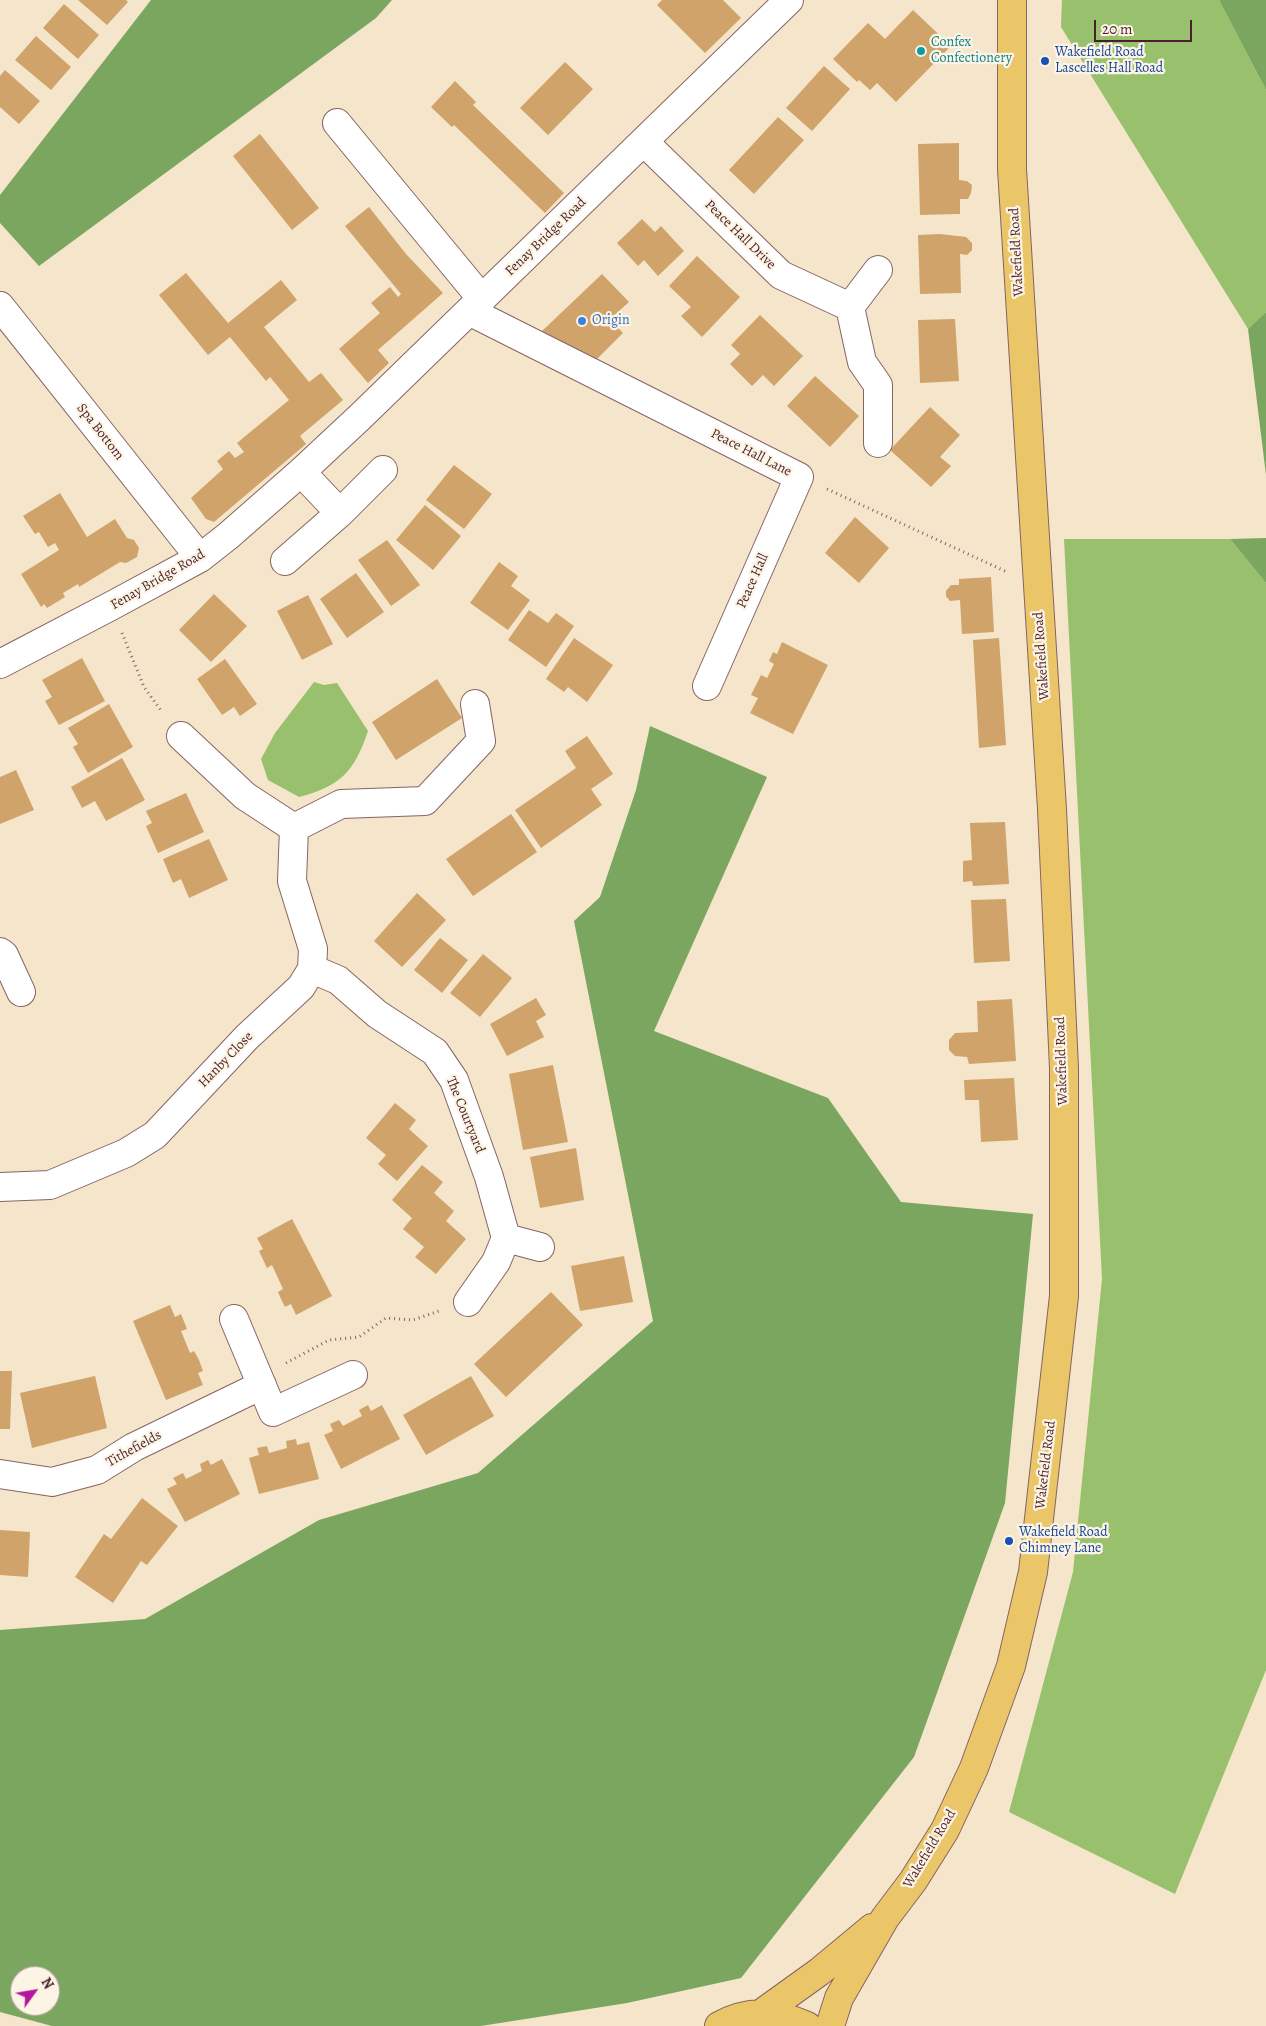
<!DOCTYPE html>
<style>
body{margin:0}
#map{position:relative;width:1266px;height:2026px;overflow:hidden;background:#f5e5ca;font-family:Alegreya,serif}
canvas{display:block}
.north{position:absolute;left:10px;top:1966px;width:50px;height:50px;box-sizing:border-box;background:#fcf5e5;border:1px solid #b59f9b;border-radius:50%;rotate:58deg;font-size:14px;font-weight:700;line-height:20px;text-align:center;color:#4a1f2b}
.north::after{content:'';display:block;margin:auto;width:18px;height:22px;background:#b5179e;clip-path:polygon(50% 0,100% 100%,50% 72%,0 100%)}
.scale{position:absolute;left:1094px;top:20px;width:98px;height:22px;box-sizing:border-box;border:2px solid #4a1f2b;border-top:0;padding-left:6px;font-size:15px;line-height:18px;white-space:nowrap;color:#4a1f2b;-webkit-text-stroke:4px #fcf5e5;paint-order:stroke}
</style>
<div id="map">
<canvas width="1266" height="2026"></canvas>
<div class="north">N</div>
<div class="scale">20 m</div>
</div>
<script>
const ctx = document.querySelector('canvas').getContext('2d');
ctx.lineJoin = 'round';
function paint(path, color) {
  ctx.fillStyle = color;
  ctx.fill(path, 'evenodd');
}
function trace(path, color, width, dash) {
  ctx.strokeStyle = color;
  ctx.lineWidth = width;
  ctx.lineCap = dash ? 'butt' : 'round';
  ctx.setLineDash(dash || []);
  ctx.stroke(path);
}
function label(font, color, halo, rows, align = 'center') {
  ctx.font = font + ' Alegreya,serif';
  ctx.lineWidth = 4.5;
  ctx.setLineDash([]);
  ctx.textBaseline = 'middle';
  ctx.strokeStyle = halo;
  ctx.fillStyle = color;
  for (const [text, x, y, turn = 0] of rows) {
    ctx.save();
    ctx.translate(x, y);
    ctx.rotate((+turn || 0) * Math.PI / 180);
    ctx.textAlign = isNaN(turn) ? turn : align;
    if (halo) ctx.strokeText(text, 0, 0);
    ctx.fillText(text, 0, 0);
    ctx.restore();
  }
}
paint(new Path2D(`
 M1062 0H1219L1266 90V312L1248 329 1061 27Z
 M1064 539H1230L1266 583V1670L1175 1894 1009 1812 1073 1572 1102 1279Z
 M314 682 324 685 337 683 368 731C354 772 341 786 299 797L268 780 261 759 275 733Z`), '#98c06d');
paint(new Path2D(`
 M151 0H392L376 18 39 266 0 223V195Z
 M1219 0H1266V90Z
 M1266 312V475L1248 329Z
 M1266 538V583L1230 539Z
 M650 726 767 777 654 1031 828 1098 901 1202 1033 1214 1005 1503 914 1757 741 1978 627 2003 481 2026H52L0 2012V1630L145 1619 319 1520 478 1473 653 1321 574 921 600 897 636 790ZM20 1976H50V2006H20Z`), '#7aa660');
paint(new Path2D(`
 M78 0H126L128 2 107 25Z
 M662 0H723L741 18 705 53 657 5Z
 M64 4 99 35 78 59 43 28Z
 M913 10 951 46 896 102 877 83 870 90 859 80 857 82 833 59 868 23 885 39Z
 M36 36 71 67 51 90 15 60Z
 M565 62 593 89 548 135 520 108Z
 M824 66 850 89 812 131 786 108Z
 M5 70 40 101 19 124 0 107V76Z
 M455 81 476 102 473 105 564 193 545 213 454 125 452 127 431 107Z
 M778 117 804 140 754 194 729 170Z
 M260 134 319 208 292 230 233 156Z
 M959 143V180L967 181 972 185 971 193 968 199H960V214L920 215 918 144Z
 M369 207 406 254 443 293 378 350 389 363 368 383 339 349 380 313 371 303 390 287 398 297 401 294 345 226Z
 M642 219 655 232 661 226 684 251 658 276 644 260 638 266 617 243Z
 M940 234 966 237 972 243V250L967 255 960 254 961 293 920 294 918 235Z
 M697 256 740 297 702 337 681 316 691 307 669 286Z
 M186 273 228 323 281 280 297 300 264 327 309 382 321 373 343 400 300 436 306 444 214 522 206 519 191 498 223 469 217 461 229 451 235 458 244 452 237 443 289 400 270 377 266 381 230 337 208 355 159 295Z
 M602 274 629 302 610 319 623 333 591 365 541 332Z
 M760 315 803 356 774 386 763 375 752 386 730 364 740 354 731 345Z
 M955 319 959 381 920 383 918 320Z
 M815 376 859 416 830 447 787 406Z
 M930 407 960 435 940 457 951 466 931 487 890 450Z
 M454 465 492 494 464 529 426 500Z
 M60 493 87 537 115 519 127 538 134 540 139 548 137 557 126 563 120 562 79 587 78 584 63 593 65 597 47 608 44 604 41 607 21 574 59 550 55 543 48 547 39 532 35 534 23 516Z
 M425 505 461 536 433 570 396 540Z
 M855 517 889 548 859 583 825 553Z
 M387 540 420 585 391 606 358 560Z
 M499 562 518 576 511 586 530 600 508 630 470 603Z
 M356 573 384 612 347 638 320 599Z
 M991 577 994 632 962 634 960 600 950 601 946 596V591L951 585H959V579Z
 M214 594 247 626 211 662 179 630Z
 M308 595 333 644 302 660 277 611Z
 M529 610 548 623 556 613 574 626 546 667 508 640Z
 M574 638 613 665 587 702 568 687 564 692 546 679Z
 M999 638 1006 745 979 748 973 640Z
 M782 642 828 665 793 734 750 713 758 698 751 695 761 675 767 678 774 664 769 661 773 652 777 654Z
 M82 658 105 701 59 725 45 701 52 697 42 680Z
 M225 659 257 704 240 716 234 707 222 715 197 679Z
 M437 679 462 718 396 760 372 722Z
 M109 704 133 747 88 773 73 747 78 744 68 728Z
 M587 736 613 774 591 789 602 805 541 848 515 810 576 768 565 751Z
 M122 758 145 800 106 821 95 801 82 808 71 787Z
 M16 770 34 810 0 824V777Z
 M186 793 204 832 158 853 146 826 152 823 146 811Z
 M511 814 537 852 473 896 446 859Z
 M1005 822 1009 884 973 886 972 881 963 882V861L972 860 970 823Z
 M209 839 228 880 189 898 181 879 173 883 163 859Z
 M417 893 446 920 402 967 374 941Z
 M1006 899 1010 961 974 963 971 900Z
 M440 938 468 960 442 993 414 970Z
 M483 954 512 978 480 1017 450 993Z
 M536 998 546 1015 536 1021 544 1037 507 1056 490 1024Z
 M1012 999 1016 1061 969 1064 967 1057 955 1056 949 1050V1040L955 1033 978 1032 977 1001Z
 M553 1065 568 1142 523 1150 509 1074Z
 M1014 1078 1018 1140 981 1142 979 1100H965L964 1080Z
 M395 1103 416 1120 409 1129 428 1146 397 1181 378 1164 386 1155 366 1138Z
 M576 1148 584 1200 540 1208 530 1157Z
 M422 1165 443 1182 434 1193 454 1211 446 1221 466 1239 436 1274 415 1257 424 1247 403 1229 412 1218 392 1200Z
 M292 1219 332 1296 296 1315 291 1304 285 1307 281 1299 278 1292 283 1289 272 1265 267 1268 259 1251 263 1249 257 1238Z
 M624 1256 633 1302 580 1311 571 1266Z
 M551 1292 583 1325 506 1397 474 1364Z
 M170 1305 175 1317 181 1314 187 1329 181 1331 190 1353 194 1351 199 1360 203 1371 198 1373 203 1385 166 1400 133 1321Z
 M0 1371H12L10 1429H0Z
 M95 1376 107 1428 32 1448 20 1393Z
 M471 1376 494 1416 426 1455 403 1415Z
 M368 1405 371 1411 382 1405 400 1439 341 1469 324 1435 333 1431 330 1424 339 1420 343 1426 362 1416 359 1410Z
 M296 1439 297 1445 309 1442 319 1479 259 1494 249 1458 259 1455 257 1448 267 1446 269 1453 287 1448 286 1441Z
 M222 1459 240 1494 185 1522 167 1489 177 1484 173 1478 183 1473 186 1479 202 1471 200 1464 208 1460 211 1465Z
 M142 1498 178 1526 147 1565 141 1561 113 1603 75 1577 104 1534 111 1539Z
 M0 1530 30 1532 28 1577 0 1575Z`), '#d0a36a');
const minor = new Path2D(`
 M337 123 482 299
 M644 142 781 275 850 307
 M0 306 200 558
 M469 311 799 477 707 686
 M878 443V385L862 362 850 307 878 270
 M301 472 340 513
 M285 561 340 513 383 470
 M0 664 111 606 200 558 228 536 301 472 360 417 789 0
 M181 736 245 796 294 828
 M0 952 4 955 21 992
 M312 969 338 980 377 1014 435 1052 454 1080 489 1177 506 1238 496 1262 468 1302
 M0 1187 50 1185 126 1153 155 1135 247 1037 301 987 312 969 313 949 292 881 294 828 341 804 425 801 481 741 475 704
 M506 1238 540 1247
 M234 1319 273 1412 353 1375
 M0 1474 52 1482 97 1470 134 1447 262 1385`);
const highway = new Path2D(`
 M762 2013 819 1972 872 1928
 M719 2026C750 2009 776 2012 807 2026
 M830 2026 839 1998 885 1918 913 1881 945 1830 974 1768 1011 1666 1033 1572 1064 1296V1068L1052 809 1012 169V0`);
trace(minor, '#866463', 30);
trace(highway, '#866463', 30);
trace(new Path2D(`
 M827 489 1007 572
 M122 633 144 687 162 712
 M286 1363 329 1340 359 1337 386 1318 413 1320 439 1311`), '#866463', 3, [1, 4]);
trace(minor, '#fff', 28);
trace(highway, '#ebc669', 28);
for (const [x, y, r, color] of [
 [921,51,5,"#0f9aa8"],
 [1045,61,5,"#1a4fb4"],
 [582,321,5,"#3f7fe0"],
 [1009,1541,5,"#1a4fb4"]
]) {
  const dot = new Path2D();
  dot.arc(x, y, r, 0, 2 * Math.PI);
  ctx.fillStyle = color;
  ctx.fill(dot);
  trace(dot, '#fcf5e5', 2);
}
label('14px', '#0d838f', '#fcf5e5', [
 ["Confex",931,43],
 ["Confectionery",931,59]
], 'left');
label('14px', '#164399', '#fcf5e5', [
 ["Wakefield Road",1055,53],
 ["Lascelles Hall Road",1055,69],
 ["Wakefield Road",1019,1533],
 ["Chimney Lane",1019,1549]
], 'left');
label('14px', '#4a1f2b', '#fcf5e5', [
 ["Peace Hall Drive",740,235,44],
 ["Fenay Bridge Road",546,237,-44],
 ["Wakefield Road",1017,252,-93],
 ["Spa Bottom",100,432,52],
 ["Peace Hall Lane",751,453,27],
 ["Fenay Bridge Road",158,580,-30],
 ["Peace Hall",753,581,-66],
 ["Wakefield Road",1042,656,-94],
 ["Hanby Close",226,1060,-46],
 ["Wakefield Road",1062,1061,-92],
 ["The Courtyard",465,1115,68],
 ["Tithefields",134,1449,-29],
 ["Wakefield Road",1046,1465,-83],
 ["Wakefield Road",930,1849,-59]
]);
label('14px', '#366cbe', '#fcf5e5', [
 ["Origin",592,321]
], 'left');
</script>
